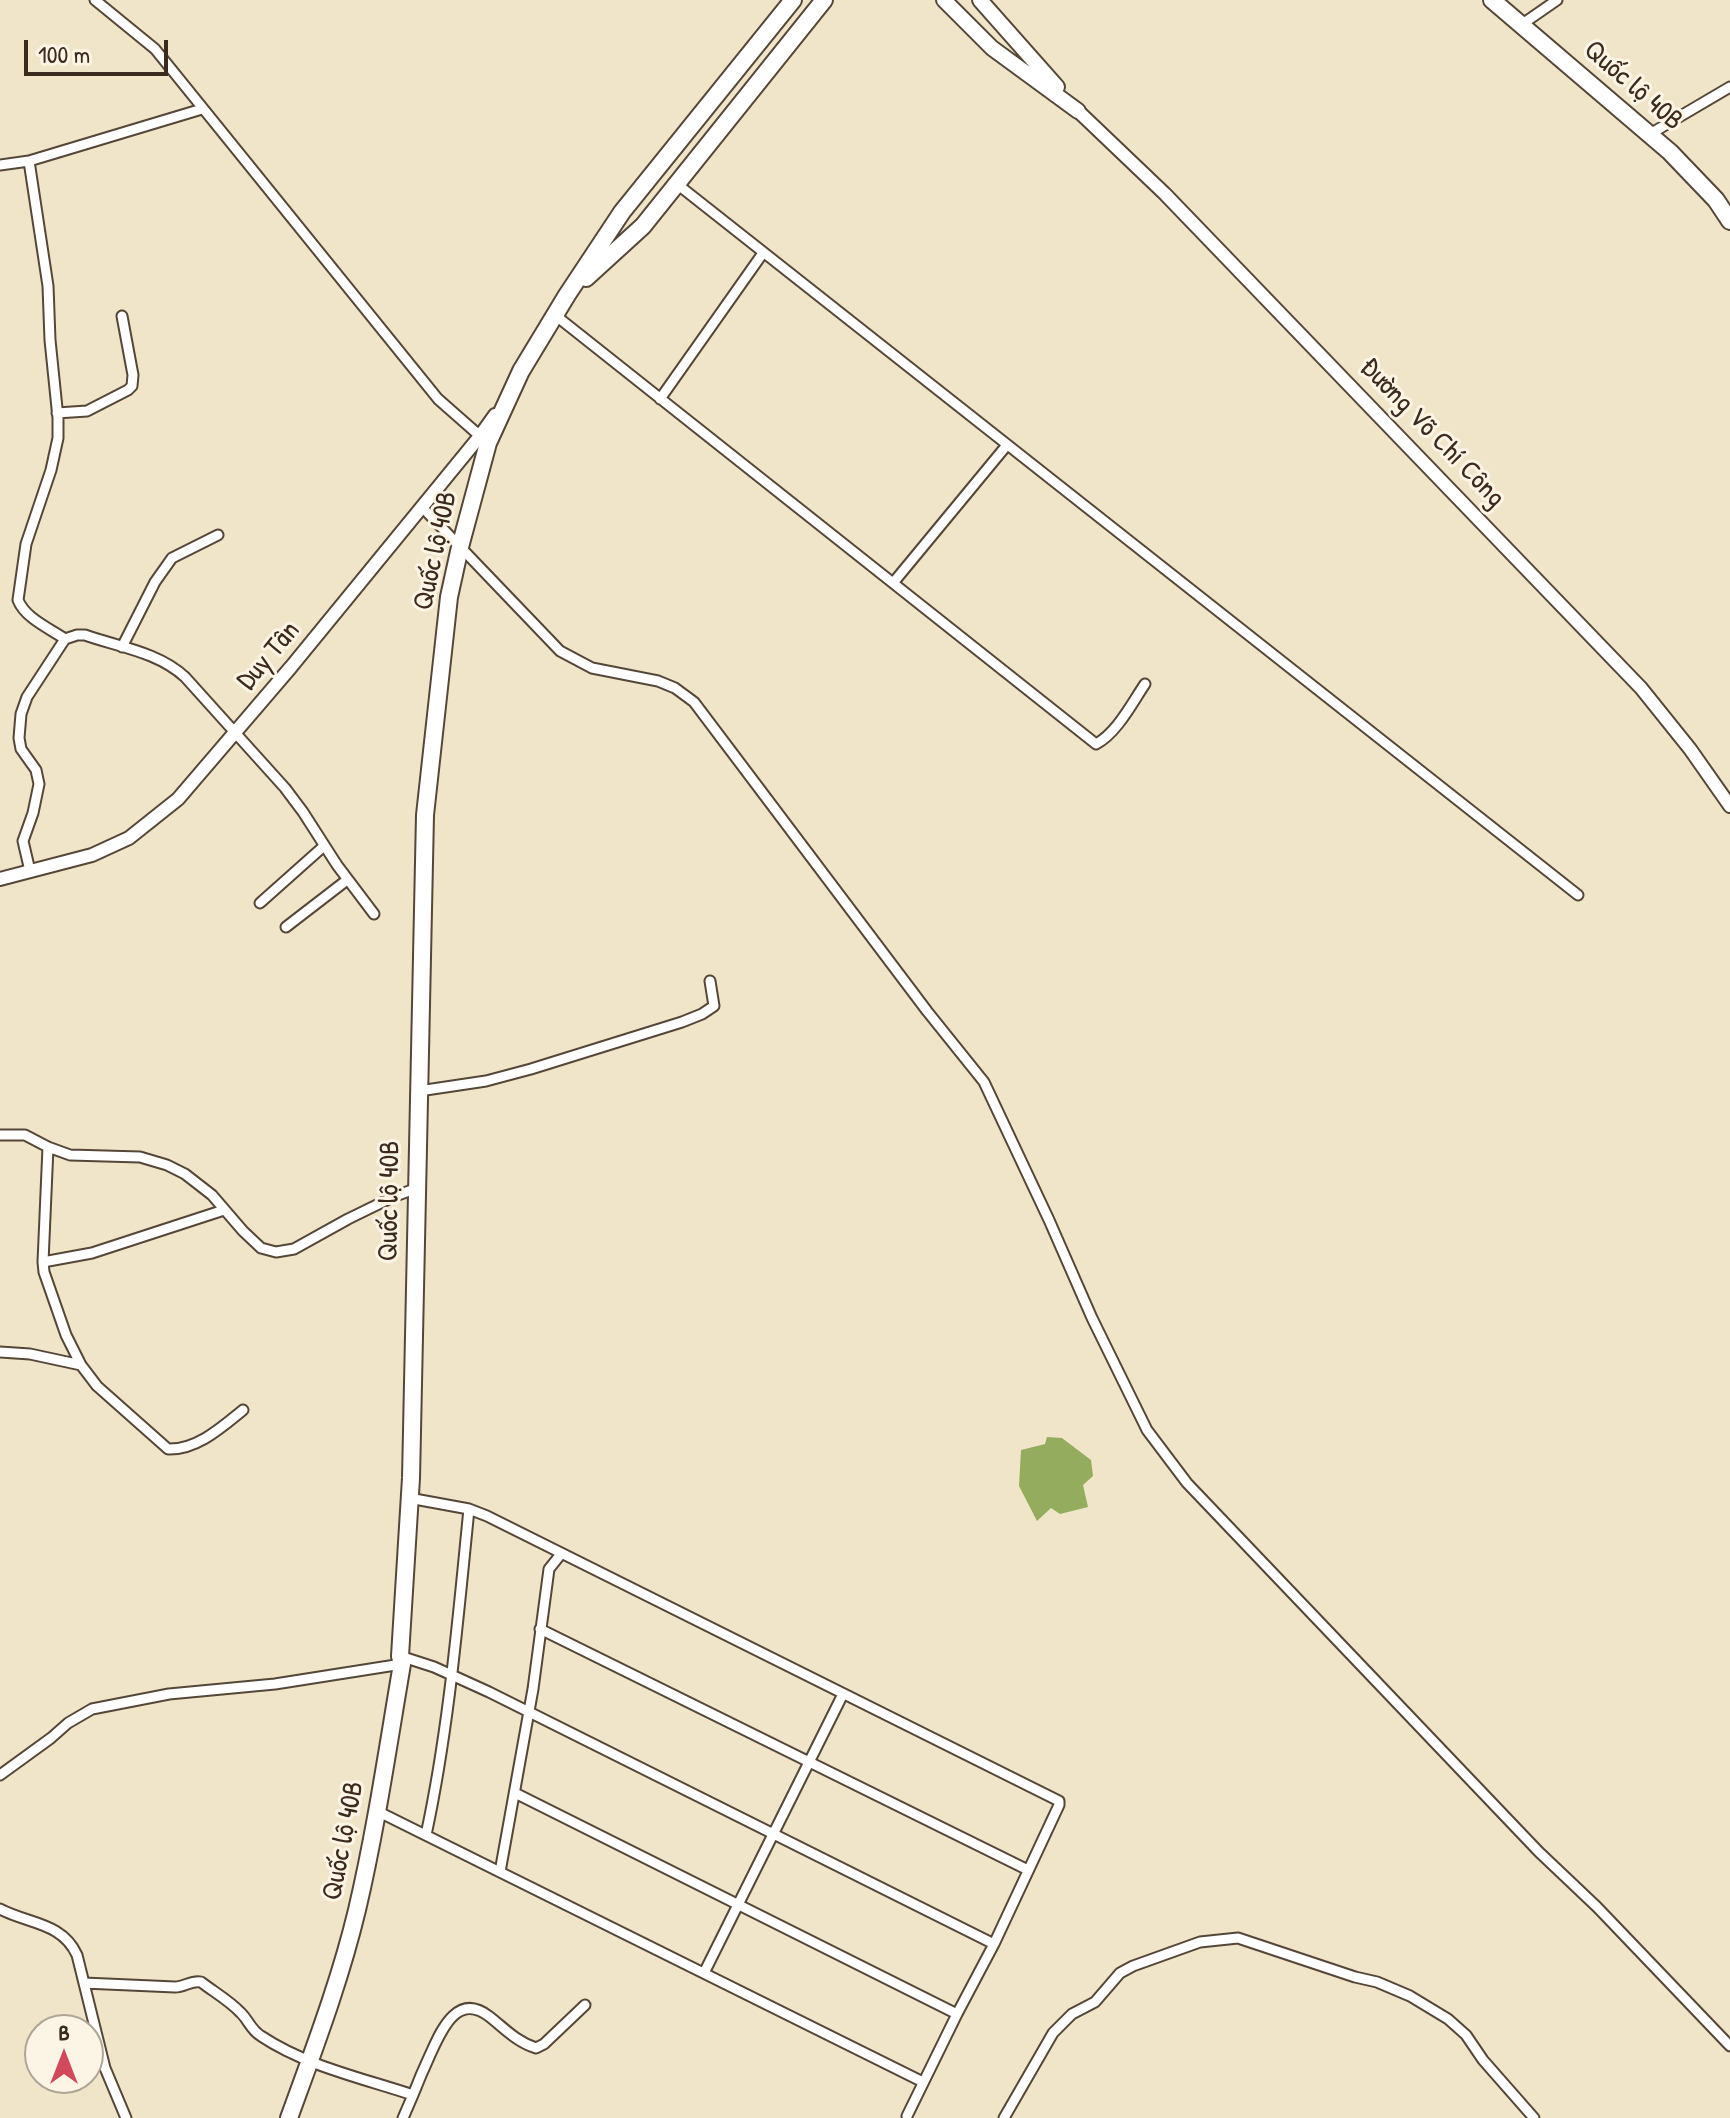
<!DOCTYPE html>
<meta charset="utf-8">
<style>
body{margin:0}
#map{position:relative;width:1730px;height:2118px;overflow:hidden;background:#f0e5c8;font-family:"Patrick Hand",sans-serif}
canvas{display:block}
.north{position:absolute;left:24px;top:2014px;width:80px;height:80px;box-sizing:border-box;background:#fcf5e5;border:2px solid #afa495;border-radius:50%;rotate:0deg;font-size:22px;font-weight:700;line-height:32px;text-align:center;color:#3b2a1e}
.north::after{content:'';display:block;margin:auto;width:28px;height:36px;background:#d1495b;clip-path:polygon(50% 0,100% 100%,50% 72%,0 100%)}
.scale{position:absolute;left:24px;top:40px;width:144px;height:36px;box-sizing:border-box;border:4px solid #3b2a1e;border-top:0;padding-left:10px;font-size:24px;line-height:28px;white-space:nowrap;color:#3b2a1e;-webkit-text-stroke:6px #fcf5e5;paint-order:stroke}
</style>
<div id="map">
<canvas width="1730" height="2118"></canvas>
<div class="north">B</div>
<div class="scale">100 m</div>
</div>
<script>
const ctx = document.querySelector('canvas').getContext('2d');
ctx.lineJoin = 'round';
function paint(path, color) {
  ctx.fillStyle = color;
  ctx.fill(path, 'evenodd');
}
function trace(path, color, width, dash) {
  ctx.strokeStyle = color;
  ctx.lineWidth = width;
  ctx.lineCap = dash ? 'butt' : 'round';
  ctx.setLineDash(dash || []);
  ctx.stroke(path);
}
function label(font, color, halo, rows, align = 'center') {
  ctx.font = font + ' "Patrick Hand",sans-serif';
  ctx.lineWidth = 6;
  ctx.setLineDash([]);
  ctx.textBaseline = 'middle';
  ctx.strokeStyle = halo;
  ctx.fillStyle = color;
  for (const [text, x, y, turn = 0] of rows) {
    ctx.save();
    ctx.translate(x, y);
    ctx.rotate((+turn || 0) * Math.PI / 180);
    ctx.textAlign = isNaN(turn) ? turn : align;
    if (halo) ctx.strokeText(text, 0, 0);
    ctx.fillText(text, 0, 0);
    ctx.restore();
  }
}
paint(new Path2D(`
 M1047 1437 1062 1438 1091 1460 1093 1476 1083 1485 1088 1507 1060 1514 1051 1508 1037 1521 1019 1486 1021 1450 1045 1444Z`), '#94ac5e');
const street = new Path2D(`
 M95 0 155 49 438 399 480 436
 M1521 25 1557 0
 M1650 134 1730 87
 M29 161 48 286 50 340 58 418V438L51 470 26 544 18 600C25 618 49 628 65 639
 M0 165 29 161 202 109
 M677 184 1578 895
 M555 315 1096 744C1117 733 1132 703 1145 684
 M660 399 763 253
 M57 413 87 411 128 390 132 386 133 375 122 316
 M422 507 560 651 592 668 658 681 675 688 694 702 927 1011 984 1082 1049 1220 1092 1318 1147 1430 1187 1483 1539 1852 1597 1907 1730 2046
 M893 583 1007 445
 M122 647 155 582 172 558 218 535
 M30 871 23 841 33 813 39 784 36 770 21 749 19 738 21 714 27 697 65 639 77 635H85C119 647 158 652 185 677L285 788 303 812 337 865 374 914
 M260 903 324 846
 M286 927 347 880
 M419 1091 486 1081 531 1069 682 1022 702 1014 714 1006 710 981
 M0 1135H25L48 1147 70 1155 140 1157 167 1165 185 1174 212 1195 243 1231 261 1248 276 1252 294 1249 348 1219 393 1197 417 1188
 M48 1147 43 1262 44 1272 66 1335 81 1365 97 1386 168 1449C197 1450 222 1427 243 1410
 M43 1262 92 1253 224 1210
 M0 1352 30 1354 81 1365
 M409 1498 469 1509 487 1516 1059 1801V1805L994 1944 957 2014 907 2116
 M540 1629 1028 1870
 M400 1656 434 1667 489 1692 994 1944
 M0 1775 51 1738 68 1723 92 1709 169 1694 275 1684 402 1664
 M515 1793 957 2014
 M377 1811 923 2082
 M426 1835C449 1728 458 1618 469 1509
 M500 1872 533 1689 549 1569 561 1554
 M0 1909C28 1924 62 1922 77 1955L105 2068 126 2118
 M704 1973 843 1694
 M84 1983 175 1987C185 1987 191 1980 201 1982 214 1992 230 2001 241 2013 249 2021 251 2030 261 2036 306 2066 362 2078 413 2095L403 2118
 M413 2095C418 2082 424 2068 430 2055 441 2031 457 1991 490 2017 505 2029 517 2042 536 2048L544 2044 585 2005
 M1004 2118 1053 2033 1072 2014 1095 2002 1120 1973 1133 1966 1200 1942 1238 1938 1355 1977 1377 1982 1410 1996 1448 2019 1466 2035 1483 2060 1534 2118`);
const secondary = new Path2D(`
 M1078 111 1165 194 1641 688 1690 749 1730 806
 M0 879 92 855 129 838 178 799 291 667 480 436 495 415`);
const primary = new Path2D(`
 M944 0 992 48 1078 111
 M980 0 1057 87`);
const highway = new Path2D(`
 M1492 0 1670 152 1716 200 1730 221
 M586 278 643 226 824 0
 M289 2118C314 2049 340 1981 357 1910 376 1829 388 1746 402 1664L400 1656 411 1478 425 815 449 597 460 547 488 443 521 371 567 295 622 212 793 0`);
trace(street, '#564638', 13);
trace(secondary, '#564638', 16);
trace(primary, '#564638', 18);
trace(highway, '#564638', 20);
trace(street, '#fff', 9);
trace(secondary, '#fff', 12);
trace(primary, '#fff', 14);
trace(highway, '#fff', 16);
label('28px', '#3b2a1e', '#fcf5e5', [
 ["Quốc lộ 40B",1633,86,41],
 ["Đường Võ Chí Công",1432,433,46],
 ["Quốc lộ 40B",436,551,-78],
 ["Duy Tân",269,656,-50],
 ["Quốc lộ 40B",390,1201,-89],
 ["Quốc lộ 40B",344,1841,-79]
]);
</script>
